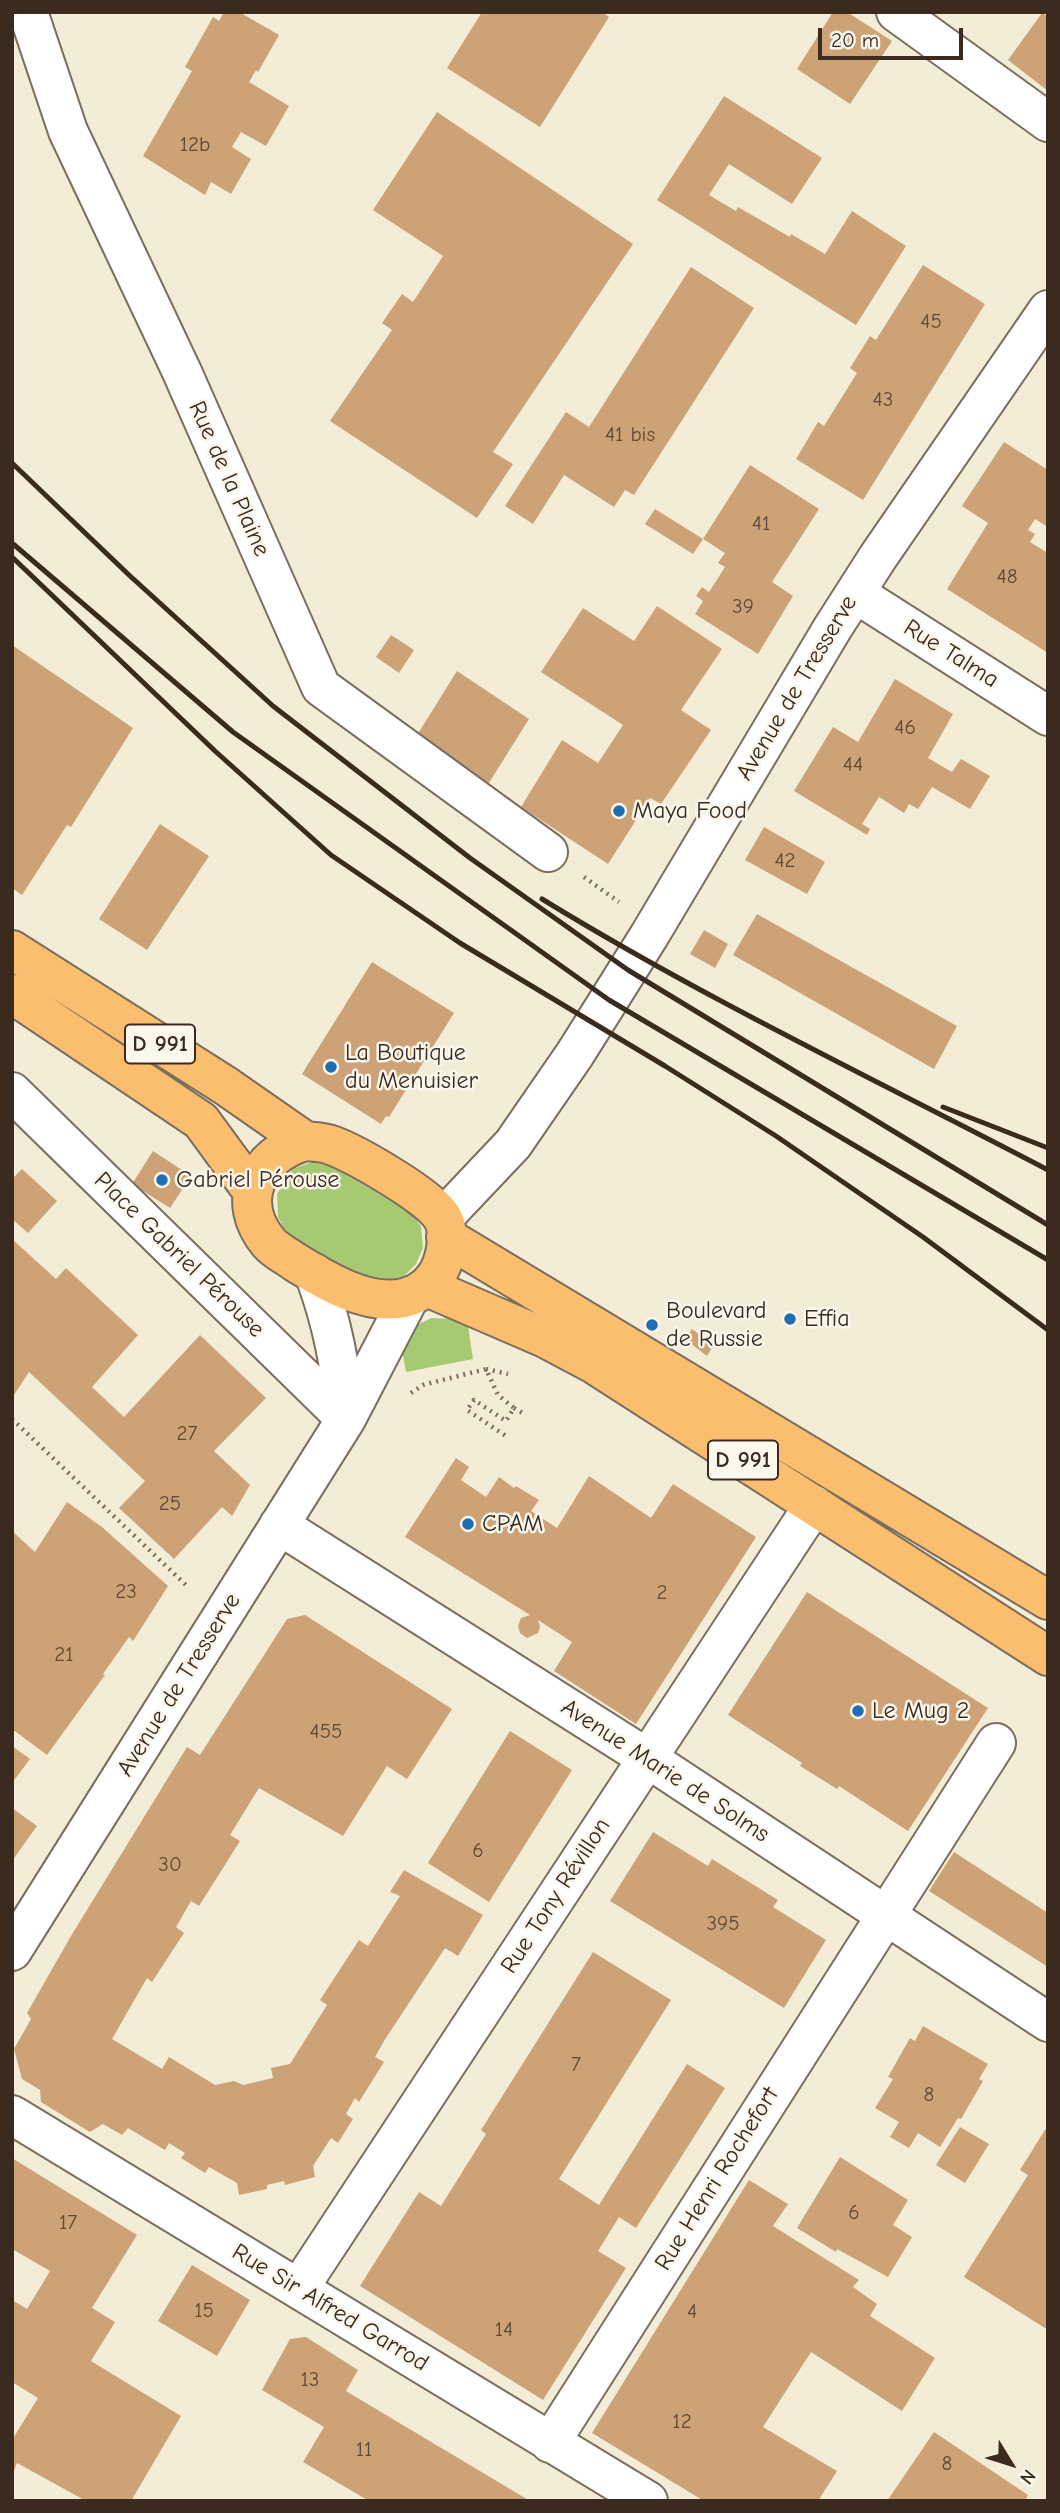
<!DOCTYPE html>
<meta charset="utf-8">
<style>
body{margin:0}
#map{position:relative;width:1060px;height:2513px;overflow:hidden;background:#f3edd7;font-family:"Comic Neue",sans-serif}
canvas{display:block}
.frame{position:absolute;inset:0;border:14px solid #3b2a1e;pointer-events:none}
.north{position:absolute;left:976px;top:2429px;width:70px;height:70px;-webkit-text-stroke:5px #fbf7ec;paint-order:stroke;rotate:128deg;font-size:19px;font-weight:700;line-height:28px;text-align:center;color:#3b2a1e}
.north::after{content:'';display:block;margin:auto;width:24px;height:32px;background:#3b2a1e;clip-path:polygon(50% 0,100% 100%,50% 72%,0 100%)}
.scale{position:absolute;left:818px;top:28px;width:145px;height:32px;box-sizing:border-box;border:4px solid #3b2a1e;border-top:0;padding-left:9px;font-size:21px;line-height:24px;white-space:nowrap;color:#3b2a1e;-webkit-text-stroke:5px #fbf7ec;paint-order:stroke}
</style>
<div id="map">
<canvas width="1060" height="2513"></canvas>
<div class="frame"></div>
<div class="north">N</div>
<div class="scale">20 m</div>
</div>
<script>
const ctx = document.querySelector('canvas').getContext('2d');
ctx.lineJoin = 'round';
function paint(path, color) {
  ctx.fillStyle = color;
  ctx.fill(path, 'evenodd');
}
function trace(path, color, width, dash) {
  ctx.strokeStyle = color;
  ctx.lineWidth = width;
  ctx.lineCap = dash ? 'butt' : 'round';
  ctx.setLineDash(dash || []);
  ctx.stroke(path);
}
function label(font, color, halo, rows, align = 'center') {
  ctx.font = font + ' "Comic Neue",sans-serif';
  ctx.lineWidth = 5;
  ctx.setLineDash([]);
  ctx.textBaseline = 'middle';
  ctx.strokeStyle = halo;
  ctx.fillStyle = color;
  for (const [text, x, y, turn = 0] of rows) {
    ctx.save();
    ctx.translate(x, y);
    ctx.rotate((+turn || 0) * Math.PI / 180);
    ctx.textAlign = isNaN(turn) ? turn : align;
    if (halo) ctx.strokeText(text, 0, 0);
    ctx.fillText(text, 0, 0);
    ctx.restore();
  }
}
paint(new Path2D(`
 M311 1162H330L400 1200 421 1226 423 1248 416 1264 404 1276 384 1281 350 1270 302 1245 285 1230 278 1217 277 1194 293 1169Z
 M431 1318 458 1319 468 1326 473 1359 406 1372 400 1338 407 1330Z`), '#a6c972');
paint(new Path2D(`
 M224 12H239L279 35 258 72 256 70 249 82 289 106 266 146 241 132 232 147 251 159 231 194 211 182 205 195 143 156 192 71 185 67 213 17 219 21Z
 M482 12H602L609 17 540 127 447 68Z
 M833 12H847L892 41 850 104 797 69Z
 M1042 13 1048 17V91L1008 60Z
 M724 96 822 158 792 204 729 164 709 195 736 211 738 207 790 237 791 234 825 254 852 211 906 246 856 325 657 200Z
 M437 112 633 244 493 452 513 464 477 518 330 421 392 330 382 323 402 294 413 302 443 256 373 210Z
 M923 265 985 304 863 500 796 459 818 422 824 426 857 373 850 368 870 336 876 340Z
 M691 267 754 308 634 495 625 490 614 507 564 475 533 524 505 506 566 412 589 427Z
 M1004 442 1048 470V527L1035 519 1028 530 1035 534 1030 542 1048 553V653L947 589 988 523 962 506Z
 M750 465 819 509 772 582 793 596 758 654 695 614 703 601 696 596 702 587 709 592 725 567 718 563 725 553 703 539 693 554 645 524 655 509 703 539Z
 M657 606 722 649 681 710 711 730 661 804 650 798 608 864 521 807 562 740 598 763 623 725 541 672 583 608 634 641Z
 M391 635 414 650 399 673 376 657Z
 M12 645 133 728 71 827 67 825 22 895 12 888Z
 M457 671 529 719 482 794 412 743Z
 M895 679 953 714 928 758 952 772 961 759 990 776 970 809 932 787 918 809 909 804 904 813 879 797 862 824 870 829 867 835 794 791 833 727 858 742Z
 M160 824 209 856 147 950 99 919Z
 M764 827 825 862 807 894 745 860Z
 M757 914 957 1026 934 1069 733 955Z
 M704 930 728 944 715 968 690 954Z
 M372 962 454 1013 389 1117 386 1116 381 1124 302 1074Z
 M153 1151 191 1176 170 1208 132 1184Z
 M22 1169 57 1201 28 1233 12 1219V1179Z
 M12 1239 56 1279 66 1268 138 1335 92 1387 124 1417 200 1335 266 1398 214 1451 250 1485 232 1516 222 1507 174 1559 119 1508 145 1481 29 1372 12 1398Z
 M692 1329 714 1345 707 1356 685 1339Z
 M456 1458 469 1467 461 1480 486 1497 499 1477 514 1488 516 1486 539 1500 531 1511 557 1528 589 1476 651 1518 673 1484 756 1537 636 1724 554 1671 572 1642 538 1620 540 1627 538 1633 527 1638 520 1633 518 1626 521 1618 530 1615 405 1537Z
 M67 1502 102 1527 168 1586 133 1641 129 1637 103 1674 105 1675 47 1755 12 1729V1531L35 1552Z
 M807 1592 988 1708 908 1831 839 1786 837 1789 800 1766 802 1763 728 1715Z
 M305 1615 452 1709 407 1779 387 1766 343 1836 259 1788 230 1835 240 1841 199 1906 191 1901 176 1927 184 1933 152 1982 147 1978 112 2039 162 2069 169 2057 215 2085 234 2081 243 2085 273 2078 271 2068 290 2064 327 2005 320 2000 359 1940 368 1946 400 1896 390 1892 404 1870 483 1915 458 1956 445 1948 384 2041 375 2057 384 2062 359 2102 355 2098 346 2114 353 2119 338 2143 331 2138 313 2166 315 2177 285 2185 284 2181 267 2185V2189L239 2195 237 2183 209 2167 205 2173 181 2158 185 2153 169 2143 165 2150 128 2128 122 2135 103 2124 90 2132 41 2102 40 2090 22 2079 14 2049 31 2019 27 2013 71 1936 187 1747 200 1755 287 1619Z
 M510 1731 572 1770 489 1902 428 1863Z
 M12 1746 30 1759 12 1783Z
 M12 1808 37 1826 12 1861Z
 M653 1832 708 1866 712 1859 778 1900 773 1907 826 1940 784 2008 610 1901Z
 M954 1852 1048 1913V1967L929 1891Z
 M593 1952 671 2000 559 2179 599 2205 687 2064 725 2088 636 2228 619 2217 598 2251 626 2268 543 2400 360 2286 419 2192 441 2206 486 2134 481 2130Z
 M923 2026 988 2064 979 2079 983 2081 961 2119 958 2118 940 2147 918 2133 909 2148 890 2137 899 2122 875 2108 893 2079 888 2077 910 2038 915 2041Z
 M1048 2125V2330L964 2277 1028 2175 1020 2170Z
 M960 2127 989 2144 965 2183 936 2165Z
 M840 2157 908 2200 893 2225 912 2237 888 2277 837 2249 836 2252 797 2228Z
 M12 2158 137 2235 92 2308 115 2322 91 2361 181 2416 131 2501H86L17 2463 12 2476V2440L38 2398 12 2382V2300L27 2309 50 2271 12 2249Z
 M749 2180 788 2204 773 2226 859 2280 853 2287 877 2304 870 2316 935 2358 902 2411 811 2352 763 2427 837 2471 818 2501H704L592 2433Z
 M192 2265 250 2300 217 2356 158 2321Z
 M306 2337 358 2370 346 2391 530 2501H369L303 2462 324 2427 262 2390 290 2339Z
 M934 2432 1028 2495 1025 2501H887Z`), '#cca276');
const minor = new Path2D(`
 M28 12 68 131 182 372 321 687 548 852
 M896 12 1048 122
 M855 593 1048 716
 M12 1092 346 1419
 M443 1218 513 1144 575 1054 649 936 832 629 878 557 1048 310
 M314 1273C333 1324 340 1365 346 1419
 M279 1525 647 1758 1048 2022
 M12 1951 346 1419 410 1296
 M12 2115 648 2501
 M299 2288 814 1505
 M550 2443 996 1743`);
const major = new Path2D(`
 M12 950 226 1086 305 1141
 M12 994 201 1121 253 1192
 M305 1141C314 1142 324 1142 331 1145 356 1154 429 1196 442 1217 450 1230 447 1251 442 1264 436 1281 421 1294 404 1298 367 1306 326 1281 295 1262 287 1256 276 1251 269 1243 234 1201 257 1155 305 1141Z
 M446 1237 1048 1600
 M427 1287 545 1338 594 1364 1048 1656`);
trace(minor, '#7b6e5f', 42);
trace(major, '#7b6e5f', 42);
trace(new Path2D(`
 M584 877 619 902
 M486 1369 508 1374
 M411 1393 423 1385 486 1369 498 1395 514 1408 506 1421 474 1400 467 1410 509 1438
 M514 1408 526 1415
 M12 1419 187 1586`), '#7b6e5f', 4.5, [2, 5]);
trace(minor, '#fff', 38);
trace(major, '#fbbd6e', 38);
trace(new Path2D(`
 M12 463 129 575 273 706 470 858 628 970 1048 1225
 M12 543 233 732 609 1000 1048 1260
 M12 557 215 751 331 855 460 943 665 1066 776 1136 923 1237 1048 1330
 M542 899C705 999 878 1081 1048 1170
 M943 1107 1048 1148`), '#3b2a1e', 5);
for (const [x, y, r, color] of [
 [619,811,7,"#1f6fb2"],
 [331,1067,7,"#1f6fb2"],
 [162,1180,7,"#1f6fb2"],
 [790,1319,7,"#1f6fb2"],
 [652,1325,7,"#1f6fb2"],
 [468,1524,7,"#1f6fb2"],
 [858,1711,7,"#1f6fb2"]
]) {
  const dot = new Path2D();
  dot.arc(x, y, r, 0, 2 * Math.PI);
  ctx.fillStyle = color;
  ctx.fill(dot);
  trace(dot, '#fbf7ec', 2.5);
}
label('21px', '#5f4834', null, [
 ["12b",195,145],
 ["45",931,322],
 ["43",883,400],
 ["41 bis",630,435],
 ["41",761,524],
 ["48",1007,577],
 ["39",743,607],
 ["46",905,728],
 ["44",853,765],
 ["42",785,861],
 ["27",187,1434],
 ["25",170,1504],
 ["23",126,1592],
 ["2",662,1593],
 ["21",64,1655],
 ["455",326,1732],
 ["6",478,1851],
 ["30",170,1865],
 ["395",723,1924],
 ["7",576,2065],
 ["8",929,2095],
 ["6",854,2213],
 ["17",68,2223],
 ["15",204,2311],
 ["4",692,2312],
 ["14",504,2330],
 ["13",310,2380],
 ["12",682,2422],
 ["11",364,2450],
 ["8",947,2464]
]);
for (const [x, y, w] of [
 [160,1044,70],
 [743,1460,70]
]) {
  const box = new Path2D();
  box.roundRect(x - w / 2, y - 19.5, w, 39, 5);
  ctx.fillStyle = '#fbf7ec';
  ctx.fill(box);
  trace(box, '#3b2a1e', 2);
}
label('bold 23px', '#3b2a1e', null, [
 ["D 991",160,1044],
 ["D 991",743,1460]
]);
label('24px', '#3b2a1e', '#fbf7ec', [
 ["Rue de la Plaine",229,479,66],
 ["Rue Talma",951,654,32],
 ["Avenue de Tresserve",797,688,-59],
 ["Place Gabriel Pérouse",179,1255,44],
 ["Avenue de Tresserve",179,1685,-58],
 ["Avenue Marie de Solms",665,1771,33],
 ["Rue Tony Révillon",556,1896,-57],
 ["Rue Henri Rochefort",717,2179,-58],
 ["Rue Sir Alfred Garrod",330,2308,31]
]);
label('24px', '#3b2a1e', '#fbf7ec', [
 ["Maya Food",633,811],
 ["La Boutique",345,1053],
 ["du Menuisier",345,1081],
 ["Gabriel Pérouse",176,1180],
 ["Boulevard",666,1311],
 ["de Russie",666,1339],
 ["Effia",804,1319],
 ["CPAM",482,1524],
 ["Le Mug 2",872,1711]
], 'left');
</script>
